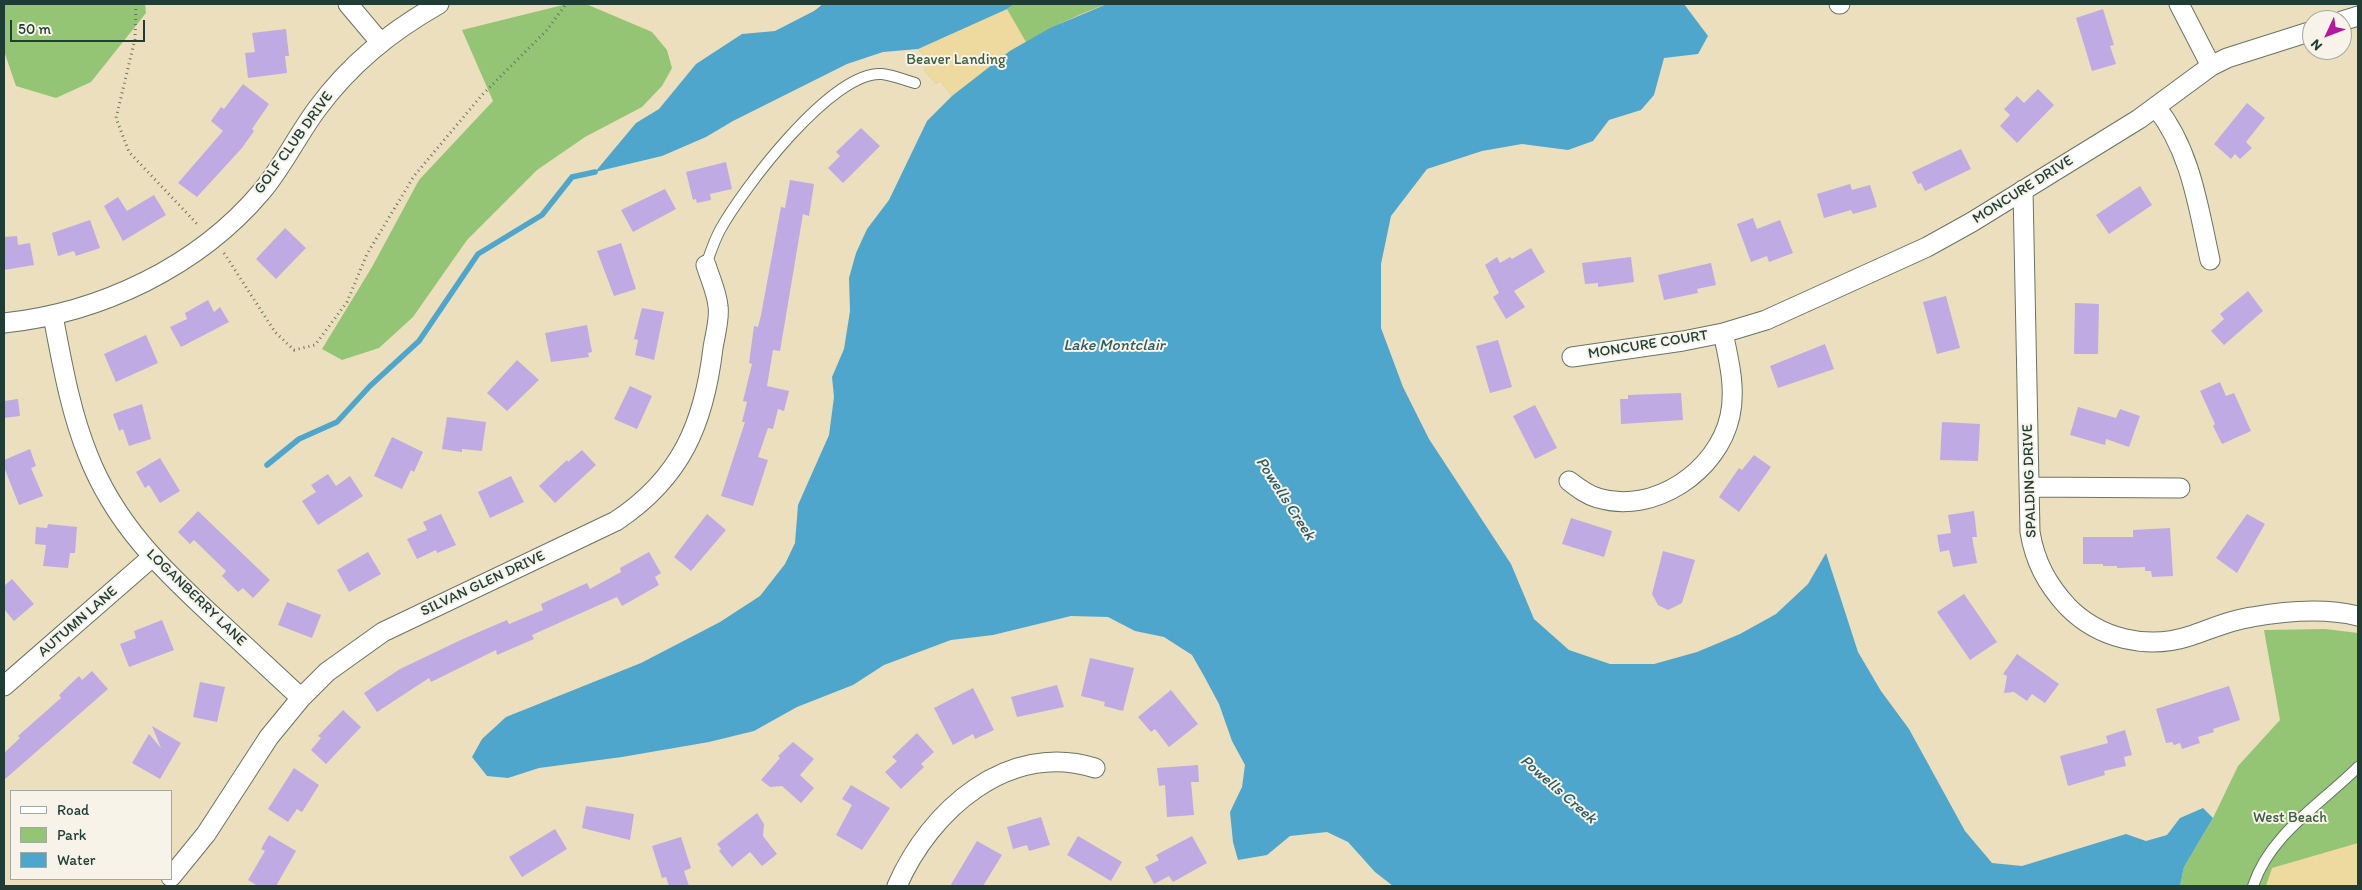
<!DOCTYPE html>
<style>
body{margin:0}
#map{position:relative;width:2362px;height:890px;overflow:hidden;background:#ecdfbd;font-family:Itim,sans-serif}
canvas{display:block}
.frame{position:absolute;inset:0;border:5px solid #1f3d34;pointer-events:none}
.legend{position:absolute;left:10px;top:790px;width:162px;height:90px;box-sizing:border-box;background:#f7f3e8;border:1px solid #a1aaa0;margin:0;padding:6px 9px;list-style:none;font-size:15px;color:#1f3d34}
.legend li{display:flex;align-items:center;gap:10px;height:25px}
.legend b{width:25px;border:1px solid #a1aaa0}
.north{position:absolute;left:2302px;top:10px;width:50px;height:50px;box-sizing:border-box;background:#f7f3e8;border:1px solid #a1aaa0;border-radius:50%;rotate:227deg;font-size:14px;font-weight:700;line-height:20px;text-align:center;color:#1f3d34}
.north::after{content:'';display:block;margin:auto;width:18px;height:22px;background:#b5179e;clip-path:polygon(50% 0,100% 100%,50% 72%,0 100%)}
.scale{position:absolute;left:10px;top:20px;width:135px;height:22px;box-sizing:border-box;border:2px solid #1f3d34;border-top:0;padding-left:6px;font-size:15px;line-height:18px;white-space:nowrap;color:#1f3d34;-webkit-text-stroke:4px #f7f3e8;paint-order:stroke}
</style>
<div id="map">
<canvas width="2362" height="890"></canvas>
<div class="frame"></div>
<ul class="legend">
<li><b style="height:6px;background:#fff"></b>Road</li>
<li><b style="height:14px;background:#93c575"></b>Park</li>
<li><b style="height:14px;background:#4fa6cc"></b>Water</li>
</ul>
<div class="north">N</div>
<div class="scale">50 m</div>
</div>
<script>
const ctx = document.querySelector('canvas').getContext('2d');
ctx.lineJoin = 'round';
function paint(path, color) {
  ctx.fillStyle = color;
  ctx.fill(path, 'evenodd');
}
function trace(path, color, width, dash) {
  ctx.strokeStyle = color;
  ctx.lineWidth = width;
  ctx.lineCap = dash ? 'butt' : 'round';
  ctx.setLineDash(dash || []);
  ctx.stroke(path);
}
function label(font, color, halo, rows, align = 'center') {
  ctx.font = font + ' Itim,sans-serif';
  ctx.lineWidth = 4;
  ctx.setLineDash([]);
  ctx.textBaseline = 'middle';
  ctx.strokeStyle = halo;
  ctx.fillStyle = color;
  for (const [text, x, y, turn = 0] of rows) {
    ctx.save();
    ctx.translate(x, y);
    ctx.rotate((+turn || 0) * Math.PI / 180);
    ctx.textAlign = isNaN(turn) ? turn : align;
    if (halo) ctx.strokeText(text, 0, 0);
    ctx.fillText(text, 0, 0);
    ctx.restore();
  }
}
paint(new Path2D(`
 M4 4H145L146 13 91 82 56 98 16 86 4 51Z
 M567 4H586L652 32 667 50 672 68 662 86 642 107 585 137 537 170 467 240 413 317 379 348 342 360 322 349 372 267 419 180 493 101 462 30Z
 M1014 4H1107C1049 24 1000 58 952 96L940 81 936 84 924 70 929 60 918 49 1007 9Z
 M2325 629 2358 633V886H2180L2184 867 2213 818 2238 766 2280 720 2264 630Z`), '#93c575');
paint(new Path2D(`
 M1007 9 1026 42 1010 51 952 96 940 81 936 84 924 70 929 60 918 49Z
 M2358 843V886H2266L2272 868Z`), '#eeda9e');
paint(new Path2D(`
 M823 4H1014L1007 9 918 49 883 52 847 64 733 121 706 137 662 156 595 172 636 123 659 109 696 64 742 34 775 31 814 11Z
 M1107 4H1684L1708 36 1698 54 1664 58 1654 95 1641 110 1609 120 1593 141 1568 150 1522 144 1482 151 1427 169 1391 216 1381 264V328L1403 387 1429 439 1511 564 1534 619 1569 650 1610 664H1654L1697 652 1740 634 1776 614 1808 584 1826 553 1858 652 1881 691 1909 729 1965 831 1992 863 2022 866 2126 834 2146 841 2167 835 2180 818 2203 808 2213 818 2184 867 2180 886H1393L1375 872 1348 842 1327 832 1290 836 1267 855 1238 860 1233 842 1230 812 1242 787 1245 765 1232 741 1219 704 1204 676 1192 655 1164 637 1135 631 1108 617 1071 616 993 635 951 640 884 665 853 685 797 707 754 731 709 742 622 757 539 768 508 778 487 776 472 757 482 739 506 717 641 663 720 622 760 596 785 564 795 543 798 505 829 435 834 397 832 377 844 349 850 311 849 278 856 253 867 229 889 200 927 121 952 96 1010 51 1050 28Z`), '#4fa6cc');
trace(new Path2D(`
 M267 465 299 439 337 422 370 386 419 341 478 254 542 215 572 177 595 172`), '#4fa6cc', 5.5);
paint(new Path2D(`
 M2103 9 2114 45 2110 46 2116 64 2092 71 2076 18Z
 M286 29 289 56H285L287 73 248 78 245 53 255 52 252 33Z
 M243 84 269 104 252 129 254 131 242 148 197 197 178 183 223 131 211 121 221 107 224 109Z
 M2038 89 2054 105 2017 143 2000 126 2010 115 2004 109 2017 96 2024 103Z
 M2247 103 2265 118 2246 142 2252 148 2240 159 2235 154 2231 159 2214 144Z
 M861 128 880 146 843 183 828 168 840 156 836 152Z
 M1961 149 1971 169 1925 191 1921 183 1918 184 1912 172Z
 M726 162 732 189 710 194 711 200 697 203 696 199 693 200 686 172Z
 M790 180 814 184 809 216 803 214 780 351 773 350 767 386 789 391 784 411 778 409 773 429 768 428 758 457 768 460 753 506 721 496 745 422H742L747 402 743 401 752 364 749 363 754 326 758 327 761 315 781 207 785 208Z
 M1850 184 1852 190 1870 185 1877 207 1853 214 1851 210 1824 218 1817 194Z
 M2140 186 2152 205 2109 234 2096 215Z
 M665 189 676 209 633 232 621 210Z
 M154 195 166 215 123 241 104 206 118 197 127 211Z
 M1753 218 1757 229 1780 220 1793 253 1769 262 1767 256 1751 262 1737 224Z
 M90 220 100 248 76 256 74 251 58 256 52 233Z
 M285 228 306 248 276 279 256 259Z
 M17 236 18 245 30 243 34 265 4 270V237Z
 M621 243 636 289 614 296 597 251Z
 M1531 248 1545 272 1514 291 1525 307 1506 319 1493 297 1499 293 1485 265 1497 257 1500 263 1510 257 1512 259Z
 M1631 257 1634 282 1598 287V283L1585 284 1582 263Z
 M1711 263 1716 285 1697 289 1698 293 1664 300 1658 275Z
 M2248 291 2263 311 2224 345 2211 331 2224 319 2220 314Z
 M1946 296 1960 348 1937 354 1923 302Z
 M208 300 214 312 220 307 229 322 181 347 170 327 187 319 185 313Z
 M2075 303 2099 304 2098 354H2074Z
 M642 308 664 312 654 360 635 355 638 340 634 339Z
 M587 325 592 352 588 353 589 357 551 362 545 333Z
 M146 335 158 363 116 382 104 354Z
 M1498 340 1512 387 1490 393 1476 346Z
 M1825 344 1834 369 1778 388 1770 366Z
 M517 360 539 380 507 411 487 393Z
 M2220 382 2226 396 2234 393 2251 431 2222 444 2213 426 2215 424 2200 391Z
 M630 386 652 396 637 429 614 419Z
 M1681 393 1683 420 1621 424 1620 399H1628V395Z
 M18 399 20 416 4 418V401Z
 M142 404 151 439 129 446 123 429 119 431 113 414Z
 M1535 405 1557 448 1535 459 1513 416Z
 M2078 407 2116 418 2120 409 2140 416 2129 447 2106 439 2105 445 2070 435Z
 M447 417 486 422 482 451 462 449V452L442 449Z
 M1942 422 1980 424 1978 461 1940 460Z
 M392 437 423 452 414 472 411 470 402 489 374 476Z
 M30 449 36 466 31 468 43 496 19 505 4 467V460Z
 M582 450 596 465 555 503 539 486 567 460 568 462Z
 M1754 455 1771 467 1739 512 1719 497 1739 468 1742 470Z
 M160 458 180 491 160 503 149 485 145 488 136 472Z
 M328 474 336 486 350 476 363 496 318 525 302 501 316 492 311 485Z
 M511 476 524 502 490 518 478 492Z
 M198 511 270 580 253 598 243 588 238 592 222 576 226 571 194 540 190 544 178 532Z
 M1974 511 1977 537H1972L1977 563 1953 567 1949 550 1940 552 1937 535 1951 533 1948 515Z
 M441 514 456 545 437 553 436 550 417 559 407 539 427 530 423 522Z
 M707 514 726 530 691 571 674 557Z
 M2247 514 2265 524 2237 573 2216 558Z
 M1571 518 1612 531 1604 557 1562 544Z
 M48 524 77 527 75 553H70L68 568 43 566 46 545 35 544 36 527 47 528Z
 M2170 528 2173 576 2152 577 2151 571H2145V567L2117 568V566H2103V564H2083V537H2133V530Z
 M1663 551 1695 560 1682 603 1668 610 1658 605 1652 594Z
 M368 552 381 574 349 592 337 570Z
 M649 552 661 573 655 577 659 585 622 606 617 597 532 635 534 639 497 655 496 650 431 682 429 678 377 712 364 693 400 669 465 638 507 620 509 624 543 610 541 604 587 583 590 589 621 572 620 568Z
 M12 579 34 604 14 621 4 609V586Z
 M1964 594 1997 642 1970 660 1937 612Z
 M287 602 321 615 312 638 278 625Z
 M162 620 174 650 129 667 120 644 136 638 134 631Z
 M2017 654 2059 684 2045 703 2032 694 2027 701 2014 692 2004 693 2007 676 2003 674Z
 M1090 658 1134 668 1123 711 1104 706 1105 702 1081 696Z
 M92 671 108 689 4 780V753L20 738 18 736 61 698 59 695 79 676 82 680Z
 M200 682 225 687 217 722 193 717Z
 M1057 685 1064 707 1017 717 1011 697Z
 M2229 686 2240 720 2213 729 2214 732 2198 737 2200 743 2182 749 2180 743 2174 745 2172 742 2166 743 2156 709Z
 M973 688 994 730 975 739 973 734 953 745 934 708Z
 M1171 690 1198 724 1169 747 1155 729 1151 732 1138 717Z
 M343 710 361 727 326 764 311 750 321 738 318 736Z
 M152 726 181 743 160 779 132 763 149 734 161 748Z
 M2125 730 2132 755 2124 757 2126 766 2104 771 2105 775 2068 786 2060 756 2108 743 2106 736Z
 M917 733 934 752 921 764 924 767 901 789 885 772 897 761 892 757Z
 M793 742 814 759 800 775 814 788 801 803 782 786 770 787 761 780 780 758 778 756Z
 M1198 765 1199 782H1191L1194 815 1167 817 1165 785 1159 786 1157 768Z
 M294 768 319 785 302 812 297 809 288 822 268 809Z
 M851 785 890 808 862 850 836 835 852 805 842 799Z
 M586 806 634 814 630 840 582 828Z
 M757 813 764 824 763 836 777 854 762 866 750 852 732 867 719 851 721 849 717 844Z
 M1041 817 1050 845 1029 851 1027 845 1013 849 1007 827Z
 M555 829 567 849 522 877 509 857Z
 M269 835 296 851 276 886H258L248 880 265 851 261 849Z
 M1078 836 1122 862 1111 881 1067 855Z
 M1192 836 1207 863 1173 882 1169 876 1154 884 1145 867 1159 860 1156 855Z
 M681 837 691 868 684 871 689 886H669L666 877 662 878 652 846Z
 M977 841 1002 855 983 886H950Z`), '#bfaae4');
const lane = new Path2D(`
 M706 265C710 254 714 241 720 230 742 190 832 70 882 74 892 75 905 80 915 83
 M2253 886C2270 834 2321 804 2358 767`);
const street = new Path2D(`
 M348 4 380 42
 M1839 4H1840
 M2179 4 2211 66
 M2342 21 2358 16
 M2156 107C2191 151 2198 206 2210 260
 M2023 190 2030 532C2035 562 2047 584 2067 606 2099 639 2147 650 2190 636 2211 629 2230 620 2252 617 2286 611 2325 608 2358 616
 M53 316C62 362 70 411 88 455 115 524 162 569 215 618 243 644 272 671 301 698
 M4 323C100 313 198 267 262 191 283 166 297 136 317 109 350 64 390 32 439 4
 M1572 357 1683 341 1723 333 1766 320 1927 247 1972 222 2139 119 2211 66 2227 58 2312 31
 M1569 481C1578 488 1587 495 1598 498 1654 515 1718 471 1730 416 1736 389 1729 360 1723 333
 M2029 487 2180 488
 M4 686 151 558
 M171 877 206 834 269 737 301 698 327 672 383 632 616 521C681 478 704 424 713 348 715 335 720 318 718 306 717 293 710 278 706 265
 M897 886C930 810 1008 741 1095 768`);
trace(lane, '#677664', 12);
trace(street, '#677664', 21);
trace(new Path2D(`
 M136 4 135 39 116 118 129 152 199 226
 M224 253 275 332 294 350 315 345 347 302 367 254 414 176 482 95 547 30 566 4`), '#677664', 3, [1, 4]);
trace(lane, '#fff', 10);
trace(street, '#fff', 19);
label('15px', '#3c5f44', '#f7f3e8', [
 ["Beaver Landing",956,60],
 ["West Beach",2290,818]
]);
label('15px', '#1f3d34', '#f7f3e8', [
 ["GOLF CLUB DRIVE",294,143,-54],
 ["MONCURE DRIVE",2023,190,-32],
 ["MONCURE COURT",1648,345,-9],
 ["SPALDING DRIVE",2030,481,-92],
 ["SILVAN GLEN DRIVE",483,584,-25],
 ["LOGANBERRY LANE",196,598,44],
 ["AUTUMN LANE",78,622,-41]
]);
label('italic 16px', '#2d5c62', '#f7f3e8', [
 ["Lake Montclair",1114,346],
 ["Powells Creek",1285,499,57],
 ["Powells Creek",1558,790,41]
]);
</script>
